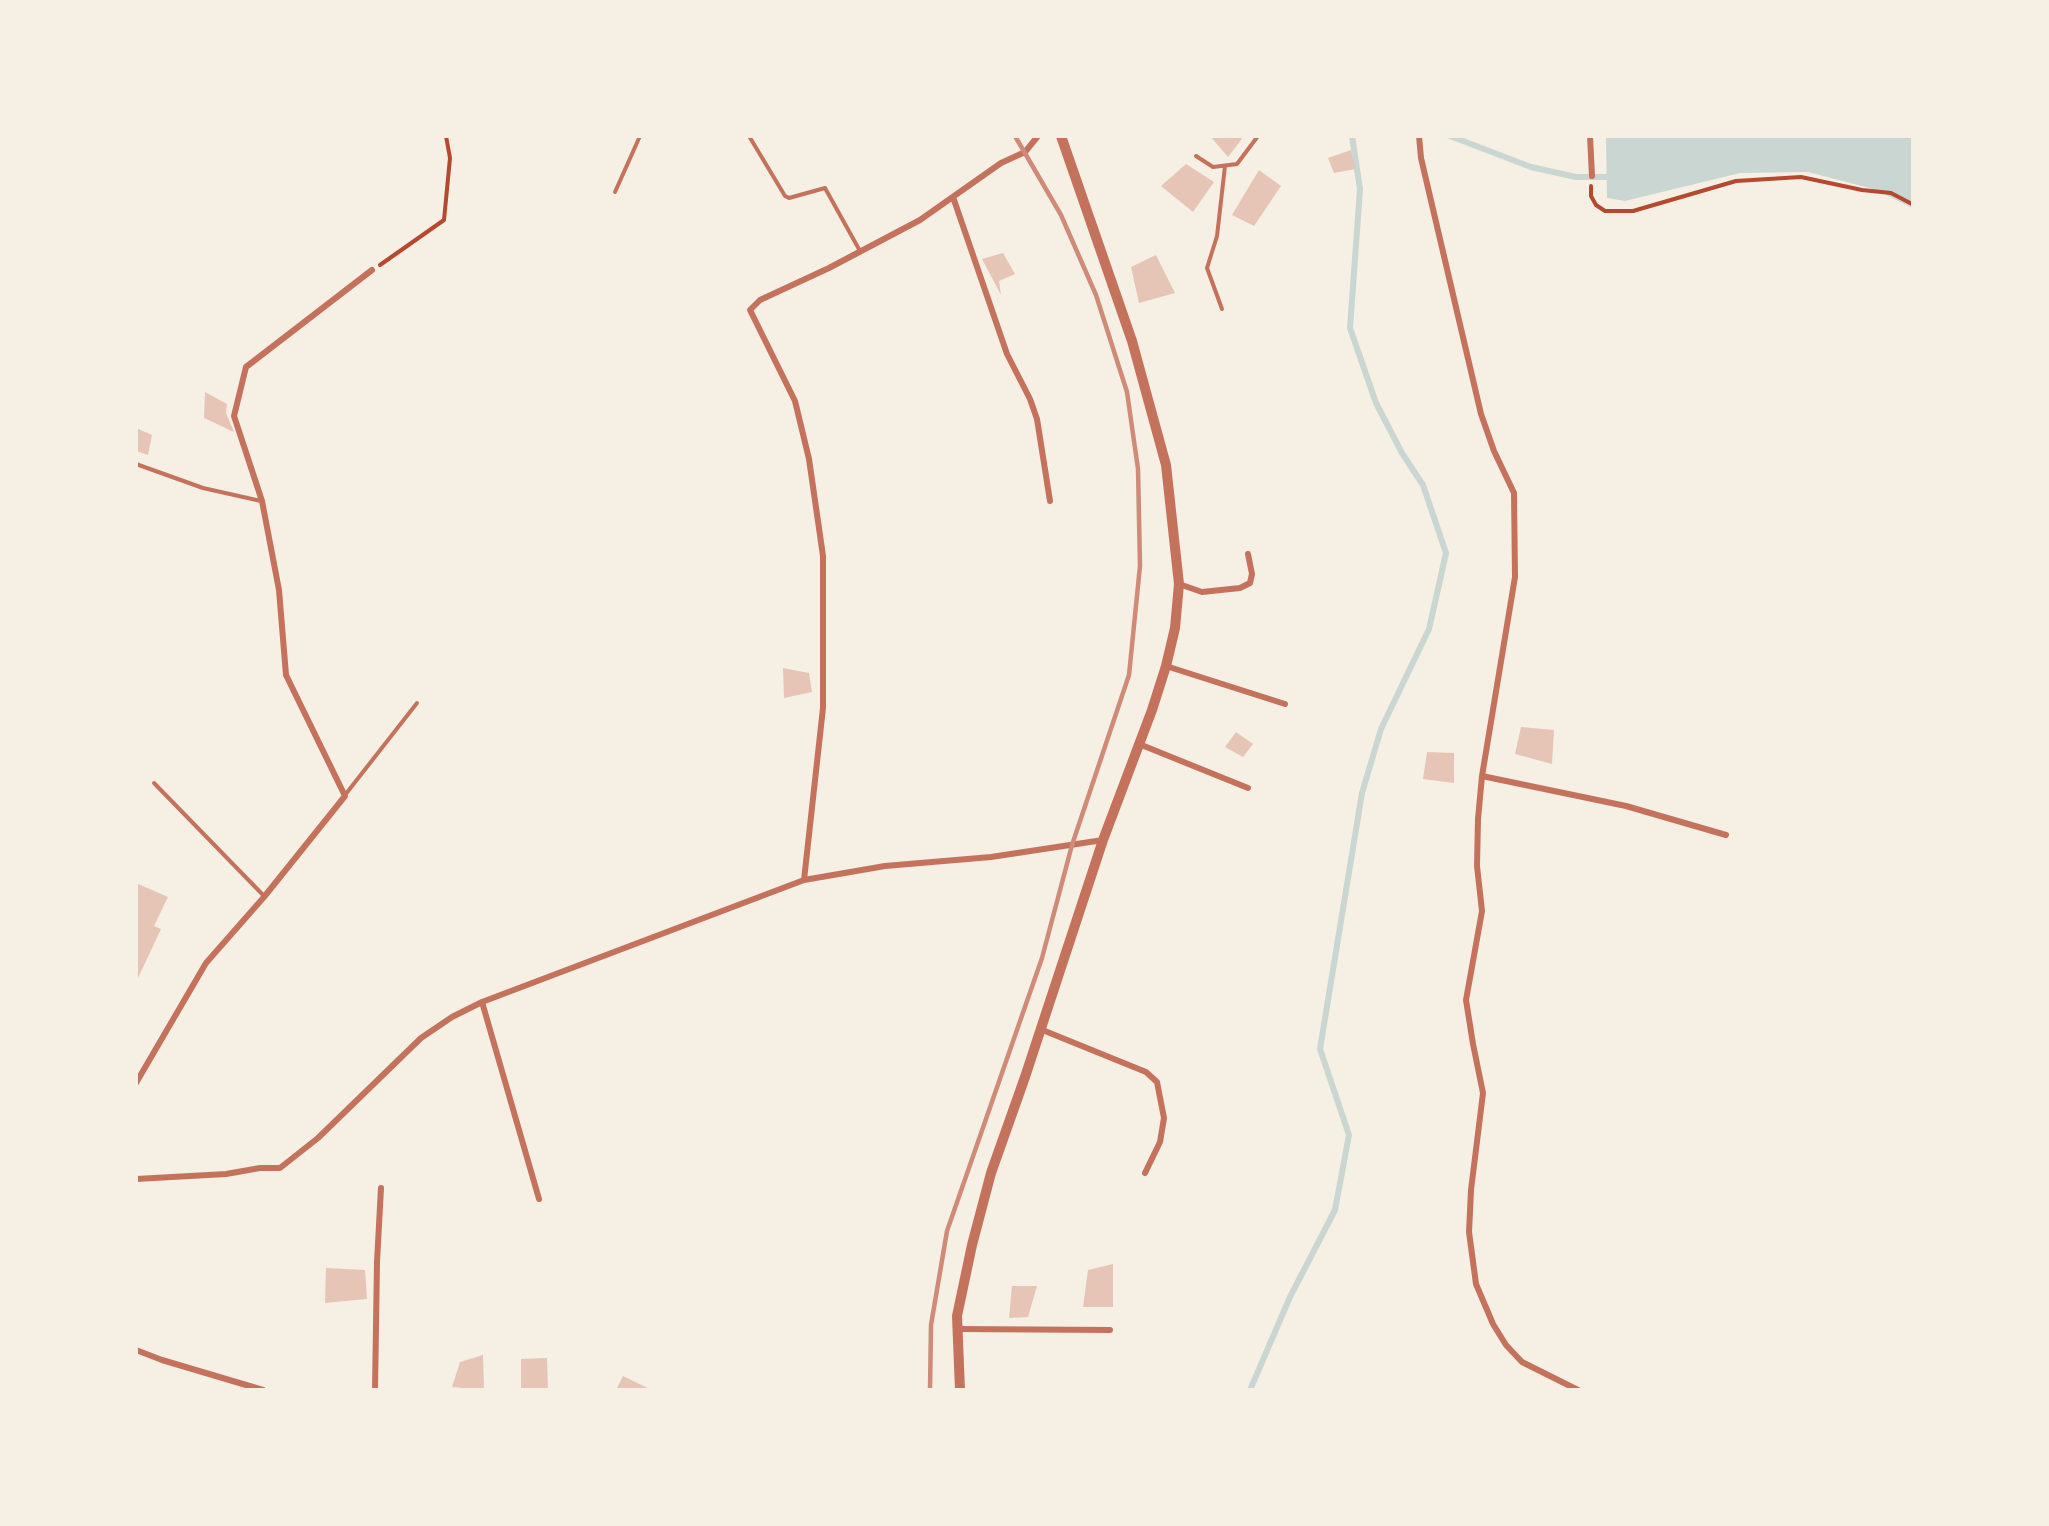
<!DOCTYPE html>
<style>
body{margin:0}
#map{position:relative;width:2049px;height:1526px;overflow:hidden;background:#f6efe4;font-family:Raleway,sans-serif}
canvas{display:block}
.frame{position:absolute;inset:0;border:138px solid #f6efe4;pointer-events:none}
</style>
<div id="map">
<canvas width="2049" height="1526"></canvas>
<div class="frame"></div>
</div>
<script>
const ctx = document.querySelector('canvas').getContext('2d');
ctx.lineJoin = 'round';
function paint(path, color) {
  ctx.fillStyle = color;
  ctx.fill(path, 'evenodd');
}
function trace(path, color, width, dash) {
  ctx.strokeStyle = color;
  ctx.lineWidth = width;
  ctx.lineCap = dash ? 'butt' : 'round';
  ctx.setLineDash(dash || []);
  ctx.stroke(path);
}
paint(new Path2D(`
 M1606 137H1912V208L1877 190 1808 172 1740 173 1625 201 1607 198Z`), '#c9d6d2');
trace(new Path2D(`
 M1450 136 1531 167 1576 177H1613
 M1250 1390 1290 1297 1335 1210 1349 1135 1320 1049 1362 793 1381 729 1429 629 1446 553 1423 485 1402 453 1376 403 1350 328 1360 189 1352 136`), '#c9d6d2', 6);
paint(new Path2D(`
 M1210 136H1244L1228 157Z
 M1351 150 1355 169 1334 173 1328 158Z
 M1186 164 1214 182 1193 212 1161 186Z
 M1259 170 1281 186 1254 226 1232 215Z
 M1003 253 1015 274 999 281 1001 295 982 259Z
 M1156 255 1175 293 1139 303 1131 267Z
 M205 392 227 404 226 413 234 432 204 418Z
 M136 428 152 435 148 455 136 451Z
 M783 668 809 673 812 692 784 698Z
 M1521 727 1554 730 1552 764 1515 754Z
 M1236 732 1253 744 1243 757 1225 747Z
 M1427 752 1454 753V783L1423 779Z
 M136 883 168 897 154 926 161 929 138 978 136 977Z
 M1113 1264V1307H1083L1088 1270Z
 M326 1268 365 1270 367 1299 325 1303Z
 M1012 1286H1037L1028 1317 1009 1318Z
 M483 1355 484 1390 452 1387 460 1362Z
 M547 1358 548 1390H521V1359Z
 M623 1376 652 1390H616Z`), '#e6c5b7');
trace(new Path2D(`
 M1591 186V196L1596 205 1605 211H1633L1736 181 1801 177 1862 190 1891 193 1912 204
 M380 265 444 220 450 158 446 136`), '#b5482f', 4);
trace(new Path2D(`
 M749 136 785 196 789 198 825 188 860 251
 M1196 156 1213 167 1237 164 1258 136
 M615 192 640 136
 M1222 309 1207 268 1217 236 1225 166
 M136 464 203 488 261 501
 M154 783 264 896
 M345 795 417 703`), '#c5725c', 4);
trace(new Path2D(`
 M1419 136 1421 158 1481 414 1494 451 1514 493 1515 577 1482 776 1478 819 1477 866 1482 911 1466 1000 1473 1044 1483 1093 1471 1190 1469 1232 1476 1284 1493 1324 1506 1345 1522 1362 1578 1390
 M1590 136 1592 176
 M953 197 1007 354 1030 399 1037 419 1050 501
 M1179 584 1202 592 1240 588 1250 583 1252 574 1248 554
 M1166 666 1285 704
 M1139 744 1248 788
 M1482 776 1626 806 1726 835
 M804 880 823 708V556L809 459 795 401 750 310 760 300 829 268 920 220 1001 163 1025 152 1038 136
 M482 1002 539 1199
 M1040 1029 1146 1072 1157 1082 1164 1118 1160 1142 1145 1173
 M136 1083 206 963 264 897 345 796 286 675 279 590 262 501 234 416 246 367 372 270
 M136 1179 226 1174 260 1168H280L318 1138 421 1038 452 1017 482 1002 804 880 885 866 991 857 1103 840
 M958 1329 1110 1330
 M136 1350 162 1360 263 1390
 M375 1390 377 1262 381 1188`), '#c5725c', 6);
trace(new Path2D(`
 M960 1390 957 1316 972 1245 991 1173 1025 1077 1103 840 1152 710 1166 666 1175 628 1179 584 1166 465 1132 341 1061 136`), '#c5725c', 10);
trace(new Path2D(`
 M930 1390 931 1325 947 1231 1042 958 1072 845 1129 675 1140 566 1138 469 1127 392 1096 295 1061 215 1015 136`), '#cf8b77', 4.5);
</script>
